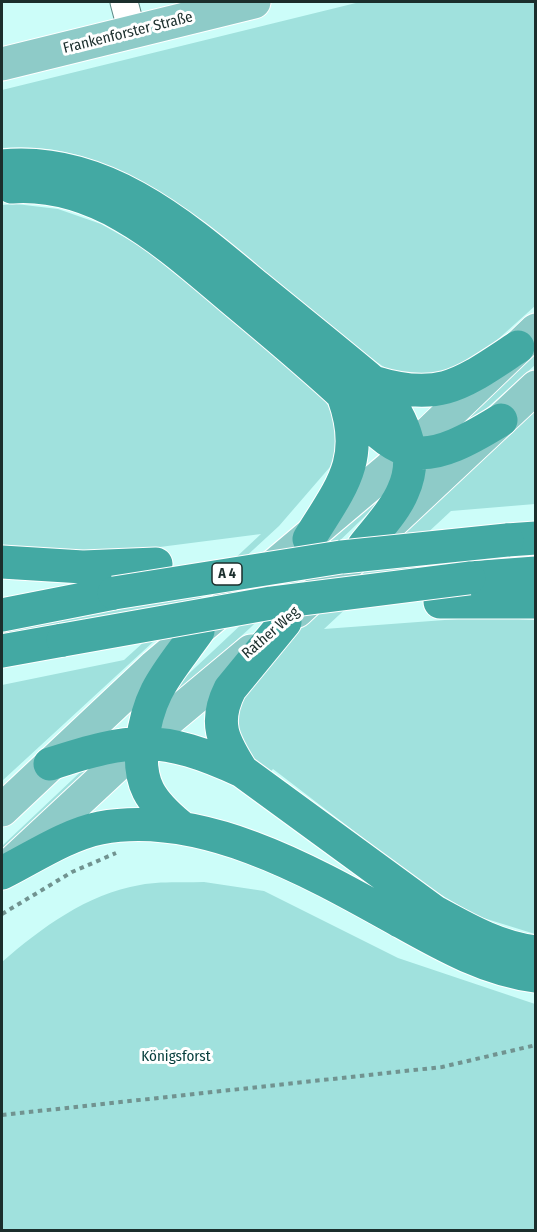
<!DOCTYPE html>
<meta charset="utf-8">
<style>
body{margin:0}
#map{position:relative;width:537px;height:1232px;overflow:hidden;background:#ccfdf9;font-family:"Fira Sans Condensed",sans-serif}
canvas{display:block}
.frame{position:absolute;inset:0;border:3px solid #1b2e2c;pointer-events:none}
</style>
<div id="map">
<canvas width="537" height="1232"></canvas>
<div class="frame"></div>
</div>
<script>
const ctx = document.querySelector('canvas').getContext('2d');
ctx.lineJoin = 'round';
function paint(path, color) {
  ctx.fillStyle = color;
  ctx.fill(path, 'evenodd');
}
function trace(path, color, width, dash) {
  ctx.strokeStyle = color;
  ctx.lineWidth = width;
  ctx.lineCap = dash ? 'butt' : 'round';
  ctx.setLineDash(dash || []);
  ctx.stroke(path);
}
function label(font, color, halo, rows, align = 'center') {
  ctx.font = font + ' "Fira Sans Condensed",sans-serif';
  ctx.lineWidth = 6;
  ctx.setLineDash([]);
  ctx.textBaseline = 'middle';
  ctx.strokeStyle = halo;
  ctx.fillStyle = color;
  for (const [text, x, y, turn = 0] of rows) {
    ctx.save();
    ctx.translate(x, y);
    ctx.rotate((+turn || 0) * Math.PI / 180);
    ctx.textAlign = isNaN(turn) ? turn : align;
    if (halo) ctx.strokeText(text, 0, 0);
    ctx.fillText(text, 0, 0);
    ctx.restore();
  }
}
paint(new Path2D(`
 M360 2H535V306L476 359 443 377 390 371 378 363C334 330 292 295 249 260 176 201 102 140 2 148V90Z
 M16 204 58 209 101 224 142 247 316 387C335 411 342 438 330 467L279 526 2 781V685L124 660 188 602 2 638V628L200 591 261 534 152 548 80 552 2 546V205Z
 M535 352V365L459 433 445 434Z
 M535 408V504L451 511 394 564 535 551V560L382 575 324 629 485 617 535 620V934L477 916 423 884 273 769 266 777 230 733 252 675Z
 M392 483 396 486 250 628 168 703 164 697Z
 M90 763 94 766 2 853V846Z
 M204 882 264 891 398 958 535 1004V1230H2V962C41 928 87 894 140 885 160 881 183 883 204 882Z`), '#a0e1dd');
const minor = new Path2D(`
 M124 2 132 32`);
const major = new Path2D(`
 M2 64 254 2
 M297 611 536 387
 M2 810 155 666 410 451 536 330
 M14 861 143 741 251 651`);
const highway = new Path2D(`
 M2 166C104 156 184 226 257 287 296 319 335 350 373 382 400 411 421 452 403 491 395 511 376 530 363 547
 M12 187C100 181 168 245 230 297 266 327 302 357 337 389 360 410 376 440 409 451 437 460 478 434 501 420
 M373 382C441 403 463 383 518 347
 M309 539C341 487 366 460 344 398
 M507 540 536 538
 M2 562 83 567 156 564
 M469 578 536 573
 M440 602H536
 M2 615 114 593
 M2 651 63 640
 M50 764C133 737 161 734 242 771L435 912C466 929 499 948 536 952
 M242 771C223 741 213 723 230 689L285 622
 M180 826C150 801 138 784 142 744 148 691 168 673 198 631
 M2 873C32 858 66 835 100 828 202 809 312 872 398 920 441 944 486 970 536 976`);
trace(minor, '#5b8885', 29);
trace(major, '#fff', 35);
trace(highway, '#fff', 35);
trace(new Path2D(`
 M2 914 72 872 116 853
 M2 1115 442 1067 536 1045`), '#719390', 4, [4.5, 4.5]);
trace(minor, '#fff', 27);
trace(major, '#8ecbc8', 33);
trace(highway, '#43a9a3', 33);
const highwayBridge = new Path2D(`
 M342 557 507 540
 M114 593 341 557
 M63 640 271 603 469 578`);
trace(highwayBridge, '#fff', 35, []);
trace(highwayBridge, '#43a9a3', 33);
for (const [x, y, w] of [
 [227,574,30]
]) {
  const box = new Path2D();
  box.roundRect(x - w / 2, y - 11, w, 22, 4.5);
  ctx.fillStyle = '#fff';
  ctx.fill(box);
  trace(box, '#1b2e2c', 1.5);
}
label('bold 14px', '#1b2e2c', null, [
 ["A 4",227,574]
]);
label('15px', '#1b2e2c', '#fff', [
 ["Frankenforster Straße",128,33,-14],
 ["Rather Weg",271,633,-41]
]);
label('15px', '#053d3b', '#fff', [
 ["Königsforst",176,1057]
]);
</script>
